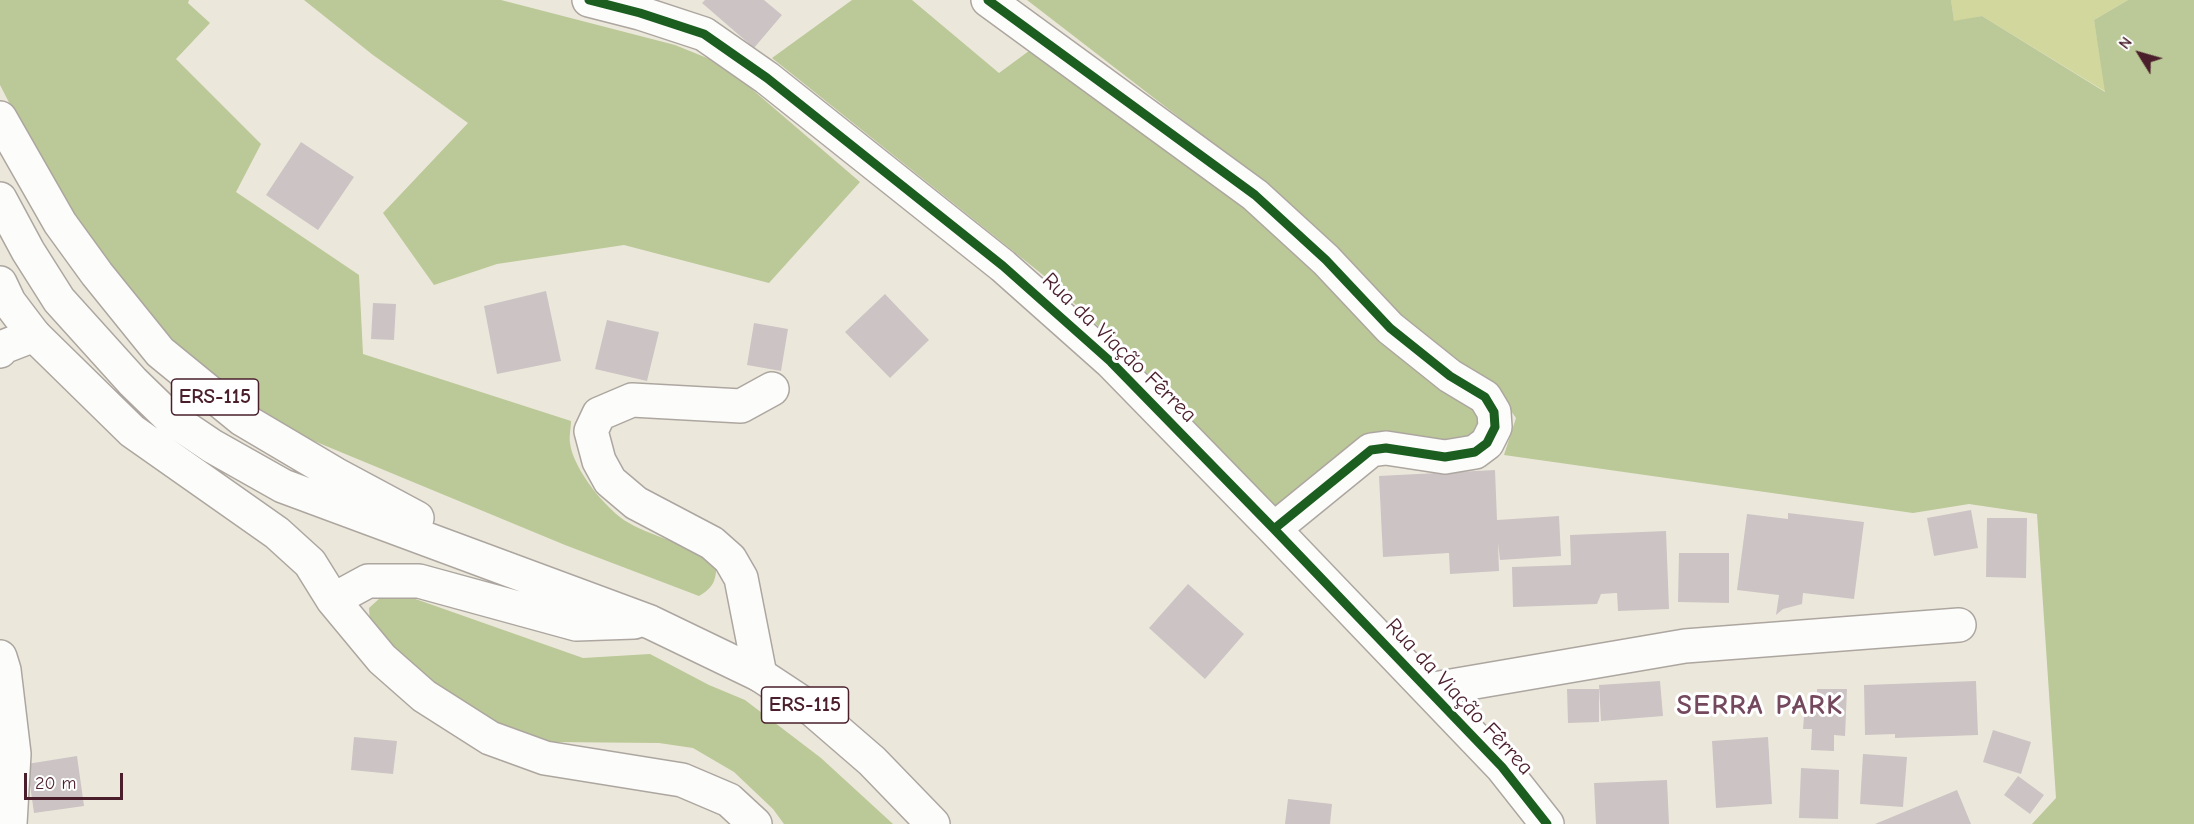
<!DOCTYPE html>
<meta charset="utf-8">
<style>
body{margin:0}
#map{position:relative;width:2194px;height:824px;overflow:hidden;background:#ebe8db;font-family:"Comic Neue",sans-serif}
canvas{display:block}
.north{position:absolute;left:2110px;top:24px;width:60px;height:60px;-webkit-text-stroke:4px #fff;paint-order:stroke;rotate:307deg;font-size:16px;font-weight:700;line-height:24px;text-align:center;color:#4a1f2b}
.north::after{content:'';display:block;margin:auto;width:21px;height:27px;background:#4a1f2b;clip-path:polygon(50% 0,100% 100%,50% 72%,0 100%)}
.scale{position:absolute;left:24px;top:773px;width:99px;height:27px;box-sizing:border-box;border:3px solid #4a1f2b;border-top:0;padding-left:8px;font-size:18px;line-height:21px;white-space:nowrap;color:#4a1f2b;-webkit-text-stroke:4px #fff;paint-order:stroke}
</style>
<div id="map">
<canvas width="2194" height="824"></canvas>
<div class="north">N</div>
<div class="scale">20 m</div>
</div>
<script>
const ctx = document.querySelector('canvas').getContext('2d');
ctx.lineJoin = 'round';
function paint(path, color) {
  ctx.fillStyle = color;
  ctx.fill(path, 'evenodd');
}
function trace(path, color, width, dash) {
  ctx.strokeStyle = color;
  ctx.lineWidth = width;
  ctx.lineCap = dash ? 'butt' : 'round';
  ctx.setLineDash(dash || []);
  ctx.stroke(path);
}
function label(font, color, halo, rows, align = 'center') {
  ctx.font = font + ' "Comic Neue",sans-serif';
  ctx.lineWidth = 6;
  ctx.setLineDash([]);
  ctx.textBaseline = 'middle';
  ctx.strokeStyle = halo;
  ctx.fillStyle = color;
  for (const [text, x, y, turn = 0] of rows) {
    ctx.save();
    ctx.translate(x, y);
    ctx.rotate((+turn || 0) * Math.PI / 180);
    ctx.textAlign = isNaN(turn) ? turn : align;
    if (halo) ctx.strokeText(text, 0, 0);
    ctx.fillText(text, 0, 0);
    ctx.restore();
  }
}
paint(new Path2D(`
 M1951 0H2128L2094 20 2106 92 1982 16 1954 22Z`), '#d1d79d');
paint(new Path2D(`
 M0 0H189L188 3 210 23 176 59 261 144 236 192 359 275 363 354 571 421C571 428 569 436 570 443 573 469 607 511 629 523 657 539 691 544 716 563 717 580 713 588 699 596L565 545 256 417 162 341 56 193 0 85Z
 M304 0H501L675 45 712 60 747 85 860 182 769 283 624 245 497 264 434 285 383 213 468 123 373 55Z
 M852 0H912L999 73 1033 48 1246 206 1471 402 1482 426 1470 441 1442 449 1397 438 1280 512 1140 366 1053 283 772 58Z
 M1027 0H1951L1954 21 1982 16 2105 92 2094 20 2128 0H2194V824H2032L2056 798 2037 514 1969 504 1913 513 1504 455 1516 418 1496 390 1396 314 1263 182Z
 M407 596 583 658 650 654 709 685 745 700 821 758 893 824H784L773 809 734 772 693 748 659 743 553 742 496 724 427 683 370 625 369 608 380 598Z`), '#bbc897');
paint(new Path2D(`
 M705 0H764L782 15 754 48 702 3Z
 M301 142 354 177 318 230 266 195Z
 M546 291 561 361 497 374 484 306Z
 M885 294 929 340 890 378 845 332Z
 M373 303 396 304 394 340 371 339Z
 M607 320 659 332 647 381 595 369Z
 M754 323 788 329 781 371 747 365Z
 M1495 470 1497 520 1559 516 1561 556 1500 560 1498 543 1499 571 1450 574 1449 553 1383 557 1379 476Z
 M1971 510 1978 548 1934 556 1927 518Z
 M1788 513 1864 522 1854 599 1803 593 1802 604 1783 609 1776 615 1779 595 1737 590 1747 514 1788 519Z
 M1987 518H2027L2026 578 1986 577Z
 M1666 531 1669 609 1618 611 1617 593 1601 594 1597 604 1513 607 1512 567 1571 565 1570 535Z
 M1679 553H1729V603L1678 602Z
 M1188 584 1244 634 1205 679 1149 628Z
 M1660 681 1663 716 1601 721 1599 685Z
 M1976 681 1978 735 1895 738V734L1865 735 1864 685Z
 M1567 689H1599V722L1568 723Z
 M1817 689H1847L1845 736 1834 735V751L1811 750 1812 729H1803L1805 703H1817Z
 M1993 730 2031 742 2021 774 1983 762Z
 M354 737 397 741 393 774 351 770Z
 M1768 737 1772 804 1716 808 1712 741Z
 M1863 754 1907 757 1903 807 1860 804Z
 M77 756 84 806 34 813 27 764Z
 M1801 768 1839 770 1838 819 1799 818Z
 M2018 776 2044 795 2030 814 2004 795Z
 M1667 780 1669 824H1596L1594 783Z
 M1957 790 1971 824H1875Z
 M1288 799 1332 804 1330 824H1285Z`), '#ccc3c4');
const minor = new Path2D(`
 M589 0 640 13 704 34 767 78 1003 266 1111 362 1274 529 1502 767 1547 824
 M988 0 1255 195 1326 260 1390 328 1450 376 1485 397 1494 412 1495 427 1487 443 1475 452 1445 457 1386 448 1371 450 1274 529
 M0 351 3 347 34 335
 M0 657 4 670 14 754 10 824
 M760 675 741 578 730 559 712 543 636 503 610 481 599 461 591 431 599 414 632 400 741 406 772 389
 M1428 690 1685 646 1959 625`);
const major = new Path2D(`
 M0 118 60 223 97 274 160 352 242 419 335 474 417 518
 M0 199 28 251 59 300 133 382 169 417 212 446 283 486 650 622 760 675 813 710 872 761 933 824
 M0 283 9 302 34 335 132 431 277 533 310 563 333 600 382 659 424 696 490 738 545 758 682 780 729 800 755 824
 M333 600 368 581H419L576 624 634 622`);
trace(minor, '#ada6a0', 36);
trace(major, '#ada6a0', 36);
trace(minor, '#fcfcfa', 33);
trace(major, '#fcfcfa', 33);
trace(new Path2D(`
 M589 0 640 13 704 34 767 78 1003 266 1111 362 1274 529 1502 767 1547 824
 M988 0 1255 195 1326 260 1390 328 1450 376 1485 397 1494 412 1495 427 1487 443 1475 452 1445 457 1386 448 1371 450 1274 529`), '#1b5e20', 9);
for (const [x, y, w] of [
 [215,397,87],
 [805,705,87]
]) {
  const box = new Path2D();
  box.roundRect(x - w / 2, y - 18, w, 36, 4.5);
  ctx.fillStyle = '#fff';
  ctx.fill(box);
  trace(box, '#4a1f2b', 1.5);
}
label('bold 21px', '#4a1f2b', null, [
 ["ERS-115",215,397],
 ["ERS-115",805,705]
]);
label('22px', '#4a1f2b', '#fff', [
 ["Rua da Viação Fêrrea",1119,348,44],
 ["Rua da Viação Fêrrea",1459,697,47]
]);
ctx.letterSpacing = '1.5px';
label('bold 28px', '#74485d', '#fff', [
 ["SERRA PARK",1760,706]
]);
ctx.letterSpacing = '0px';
</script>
